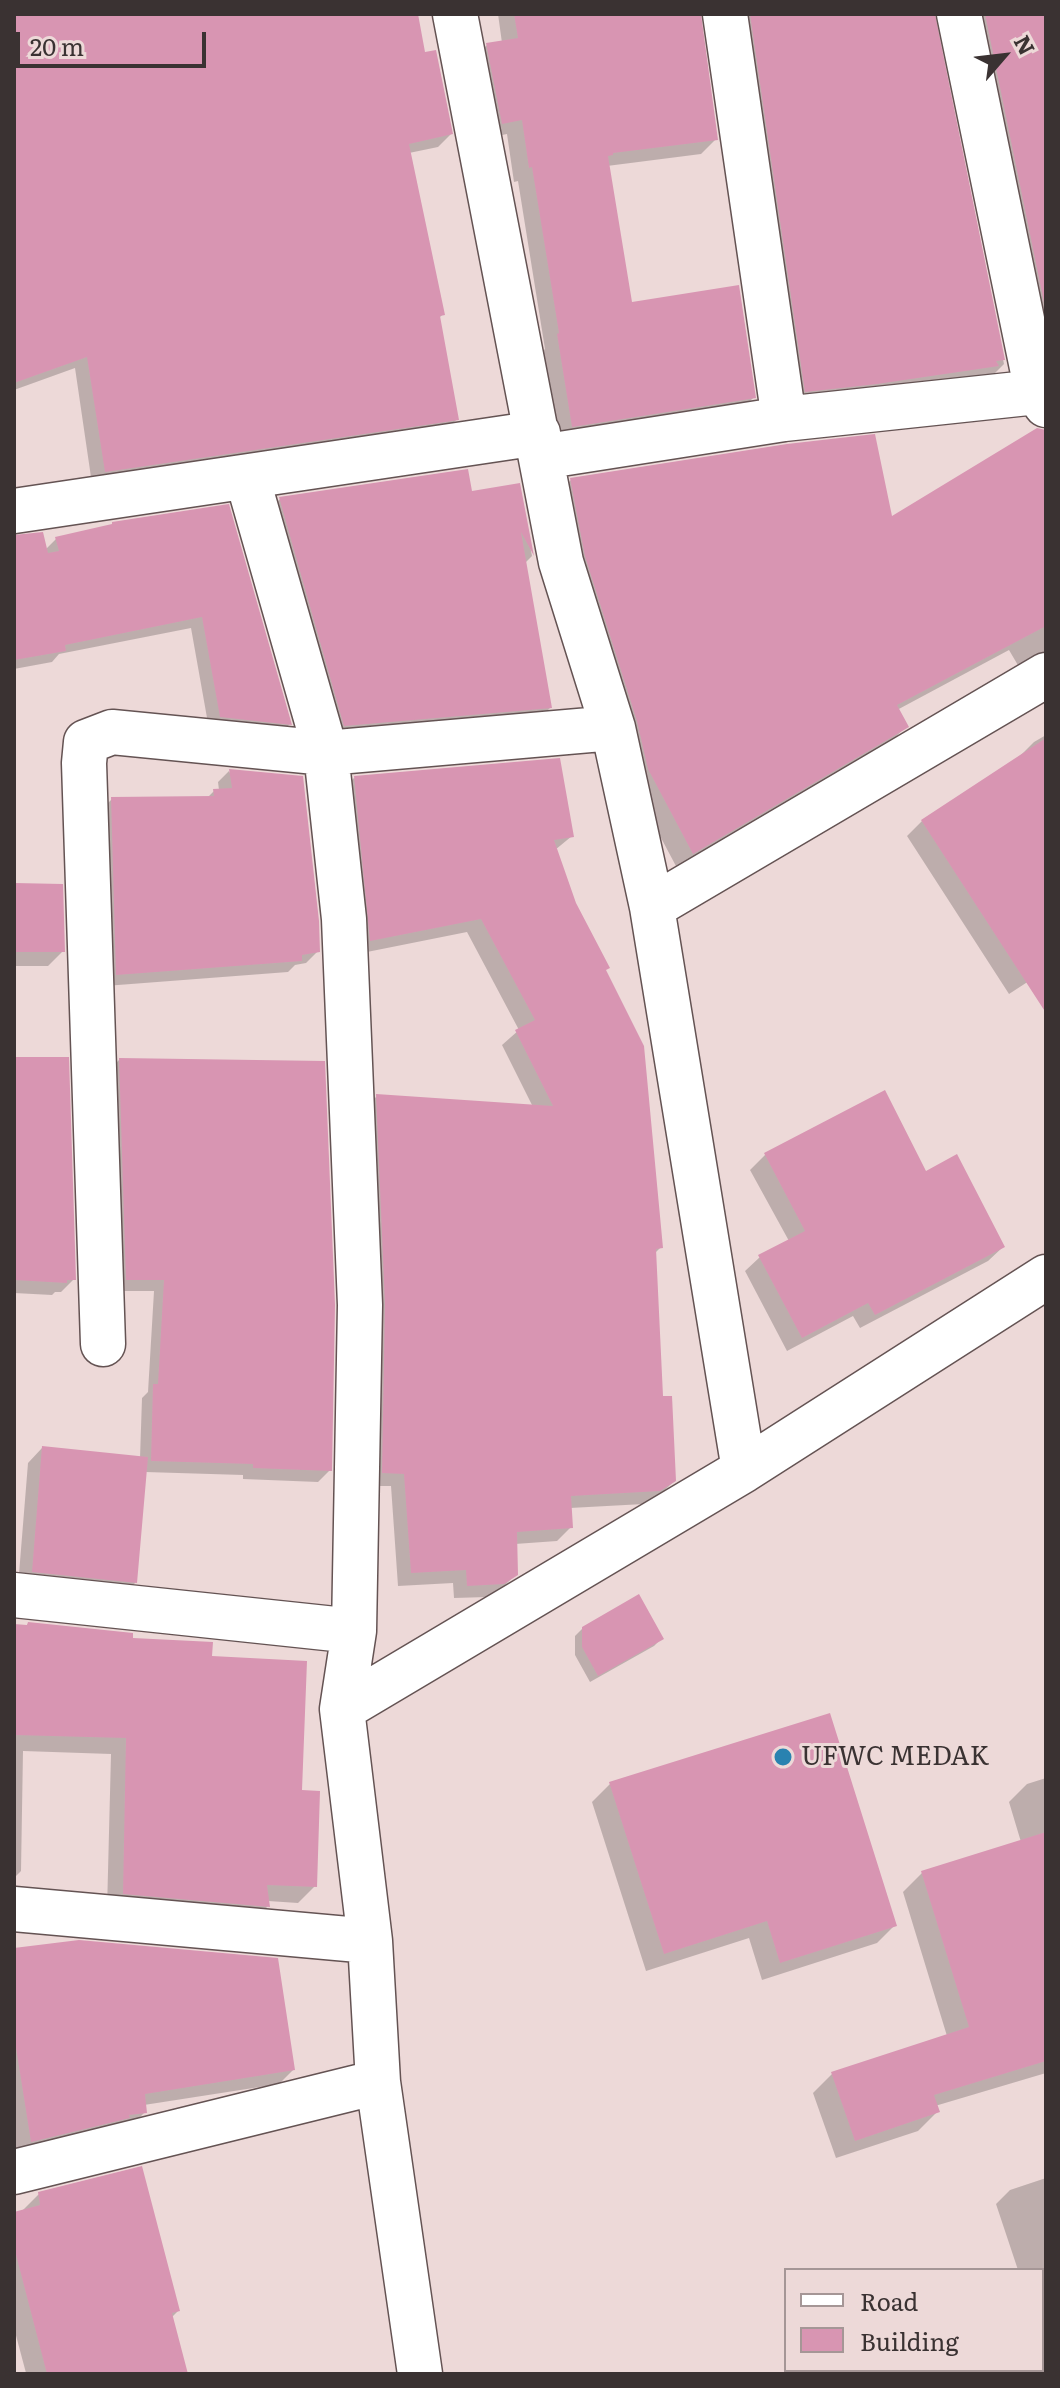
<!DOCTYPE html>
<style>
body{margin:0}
#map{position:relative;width:1060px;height:2388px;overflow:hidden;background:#edd9d8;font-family:Literata,serif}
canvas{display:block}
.frame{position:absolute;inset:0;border:16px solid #3a3232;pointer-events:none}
.legend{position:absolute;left:784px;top:2268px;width:260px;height:104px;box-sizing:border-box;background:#edd9d8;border:2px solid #a59696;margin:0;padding:10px 14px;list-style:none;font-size:24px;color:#3a3232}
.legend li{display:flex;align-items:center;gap:16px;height:40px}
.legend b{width:40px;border:2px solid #a59696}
.north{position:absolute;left:964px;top:16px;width:80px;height:80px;-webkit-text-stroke:6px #edd9d8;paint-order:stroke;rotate:62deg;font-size:22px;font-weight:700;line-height:32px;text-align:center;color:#3a3232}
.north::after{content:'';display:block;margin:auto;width:28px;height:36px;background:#3a3232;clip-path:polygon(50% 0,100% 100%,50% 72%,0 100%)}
.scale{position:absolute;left:16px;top:32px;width:190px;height:36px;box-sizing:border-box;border:4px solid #3a3232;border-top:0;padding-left:10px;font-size:24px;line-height:28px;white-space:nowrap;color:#3a3232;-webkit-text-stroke:6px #edd9d8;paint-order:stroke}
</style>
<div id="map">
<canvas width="1060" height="2388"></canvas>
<div class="frame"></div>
<ul class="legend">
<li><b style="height:10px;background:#fff"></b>Road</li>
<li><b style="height:22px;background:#d895b2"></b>Building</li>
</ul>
<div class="north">N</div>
<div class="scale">20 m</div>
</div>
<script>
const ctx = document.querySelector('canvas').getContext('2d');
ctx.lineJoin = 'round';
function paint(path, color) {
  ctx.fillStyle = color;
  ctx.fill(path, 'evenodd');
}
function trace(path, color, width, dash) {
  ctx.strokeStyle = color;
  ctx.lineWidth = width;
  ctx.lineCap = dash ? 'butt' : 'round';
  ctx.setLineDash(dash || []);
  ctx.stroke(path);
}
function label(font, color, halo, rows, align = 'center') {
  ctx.font = font + ' Literata,serif';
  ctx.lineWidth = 6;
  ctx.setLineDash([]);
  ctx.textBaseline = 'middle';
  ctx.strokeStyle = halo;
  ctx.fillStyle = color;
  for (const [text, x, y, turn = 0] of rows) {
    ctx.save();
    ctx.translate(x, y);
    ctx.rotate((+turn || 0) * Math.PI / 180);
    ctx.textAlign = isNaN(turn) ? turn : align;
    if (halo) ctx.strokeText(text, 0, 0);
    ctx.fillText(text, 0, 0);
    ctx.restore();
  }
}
paint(new Path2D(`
 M14 14H416L423 54 451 134 438 147 409 153 443 314 438 319 457 419 444 432 92 484 75 368 14 390Z
 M498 14H699L716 139 701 154 607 166 631 304 754 397 738 413 557 441 543 351 545 349 518 181 514 182 507 134 487 138 472 60 487 45 502 43Z
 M730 14H933L1004 364 989 379 791 406Z
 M963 14H1046V371Z
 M1046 431V671L1019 667 1009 650 897 710 906 726 891 742 677 868 633 785 556 495 571 480 890 519Z
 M519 485 532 556 525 563 550 708 537 721 332 738 267 512 280 499 470 494Z
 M227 507 290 724 278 735 209 729 191 628 59 654 52 662 14 669V562L45 550 56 539Z
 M1046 735V970L1009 994 907 836 922 821 1018 758 1034 742Z
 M229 771 318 951 306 963 295 965 288 972 105 986 100 811 112 799 207 798 214 791 219 790 218 782Z
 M354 778 572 836 555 850 574 904 604 971 661 1247 654 1254 661 1398 674 1481 660 1495 644 1504 570 1508 571 1527 557 1541 515 1544 516 1574 502 1588 488 1597 454 1598 453 1583 398 1586 391 1486H369L363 1110 377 1096 533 1107 502 1045 519 1030 467 932 357 954 341 791Z
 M14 885 63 951 48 966H14Z
 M14 1059 74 1279 61 1292H55L52 1295 14 1293Z
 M119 1060 330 1470 318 1482 243 1479V1475L145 1472 136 1582 121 1597 18 1586 28 1463 42 1448 140 1458 142 1398 148 1392 154 1291H115L108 1071Z
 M884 1093 925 1173 1003 1247 988 1261 860 1328 853 1316 787 1351 745 1271 760 1257 789 1241 750 1170 765 1155Z
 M28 1624 130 1640 210 1658 300 1792 315 1886 298 1903 268 1901V1906L252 1923 107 1910 111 1754 23 1751 21 1871 14 1878V1626L25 1627Z
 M583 1628 661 1639 654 1646 590 1682 575 1655V1636Z
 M1046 1778V2073L935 2106 937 2112 918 2131 836 2158 813 2093 832 2074 947 2036 903 1892 922 1873 1021 1842 1009 1802 1027 1784Z
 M610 1784 895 1925 877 1943 762 1980 749 1938 646 1971 592 1802Z
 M14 1950 293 2070 279 2084 144 2105 145 2112 131 2126 17 2155 14 2134Z
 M1046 2178V2272L1042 2274V2270H1018L996 2204 1010 2190Z
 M39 2194 178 2311 171 2318 186 2374H23L26 2373 14 2328V2214L22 2211Z
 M856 2370H869L871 2374H847Z`), '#0003');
paint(new Path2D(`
 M14 14H418L425 52 436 50 453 134 409 144 445 315 440 316 459 420 105 472 87 357 14 383Z
 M514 14H701L718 140 613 153V155L608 156 632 302 739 285 756 398 572 427 557 334 559 333 532 167 529 168 522 120 502 124 486 43 518 38Z
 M750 14H935L1005 360 996 361 999 366 877 384 805 392Z
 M985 14H1046V312Z
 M1037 428 1046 430V626L897 705 909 727 693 854 648 769 637 721 585 556 570 478 787 444 875 434 892 516Z
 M468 469 472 491 520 483 534 556 521 532 552 708 344 726 279 497Z
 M229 504 292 725 220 717 202 617 65 645 66 651 14 660V535L43 532 48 553 59 551 55 537 112 524V522Z
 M1046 738V1013L921 820Z
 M560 758 574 837 554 840 576 903 610 968 606 970 644 1046 663 1248 656 1249 663 1396H672L676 1481 660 1491 571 1496 573 1528 517 1532 518 1575 504 1584 467 1586 466 1570 411 1573 404 1474 382 1473 385 1304 376 1094 553 1106 515 1030 535 1020 481 919 370 941 354 776Z
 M229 769 303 776 319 921 320 952 302 955V961L116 975 111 797 214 796 213 789 232 788Z
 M14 883 63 884 65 952H14Z
 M14 1057H69L76 1280H67V1283L14 1280Z
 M119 1058 325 1061 335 1305 332 1471 253 1468V1464L151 1461 153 1384H158L164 1280H126Z
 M885 1090 926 1171 957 1154 1005 1247 875 1315 868 1303 802 1338 758 1255 805 1231 764 1153Z
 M42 1446 148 1457 137 1583 32 1572Z
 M639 1594 664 1639 598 1676 582 1647V1627Z
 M28 1622 133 1633V1638L213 1642 212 1656 307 1661 302 1790 320 1791 317 1887 267 1885 270 1907 123 1894 126 1738 14 1735V1624L27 1625Z
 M830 1713 897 1926 780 1963 767 1921 664 1954 609 1782Z
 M1046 1832V2061L934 2095 940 2112 855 2141 831 2072 969 2027 921 1871Z
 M79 1940 278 1958 295 2070 145 2094 147 2113 129 2115 130 2118 31 2142 14 2035V1948Z
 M142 2166 180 2311 172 2313 188 2374H47L14 2247V2212L40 2205 38 2192Z`), '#d895b2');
const minor = new Path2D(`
 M455 14 561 562 613 728 652 907 744 1470
 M725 14 784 419
 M959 14 1037 392 1046 405
 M541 457 784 419 1037 392
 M247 477 326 753 344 919 360 1305 354 1631 342 1709 744 1470 1046 1277
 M14 511 538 433
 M652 907 1046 675
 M103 1344 84 763 86 742 112 732 326 753 613 728
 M14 1595 354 1631
 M14 1909 370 1941
 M378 2082 420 2374
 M14 2172 378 2082 370 1941 342 1709`);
trace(minor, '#645353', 47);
trace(minor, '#fff', 44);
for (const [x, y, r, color] of [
 [783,1757,10,"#2982b0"]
]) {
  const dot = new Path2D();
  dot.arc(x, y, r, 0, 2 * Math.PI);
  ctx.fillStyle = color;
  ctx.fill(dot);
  trace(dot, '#edd9d8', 3);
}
label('26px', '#3a3232', '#edd9d8', [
 ["UFWC MEDAK",801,1757]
], 'left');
</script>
